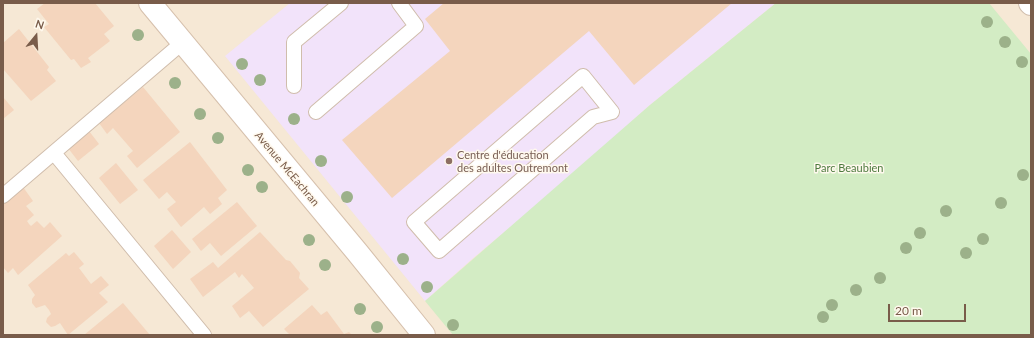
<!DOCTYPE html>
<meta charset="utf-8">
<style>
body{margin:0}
#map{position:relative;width:1034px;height:338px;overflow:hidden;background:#fdf5e7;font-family:Lato,sans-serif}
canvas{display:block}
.frame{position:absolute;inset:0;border:4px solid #795c4a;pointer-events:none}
.north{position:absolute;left:16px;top:16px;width:40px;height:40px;-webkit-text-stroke:3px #fff9ee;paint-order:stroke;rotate:18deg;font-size:11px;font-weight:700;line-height:16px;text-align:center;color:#795c4a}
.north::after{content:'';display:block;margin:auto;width:14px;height:18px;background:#795c4a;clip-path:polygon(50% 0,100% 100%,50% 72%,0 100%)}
.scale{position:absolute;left:888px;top:304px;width:78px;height:18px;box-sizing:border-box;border:2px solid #795c4a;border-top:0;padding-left:5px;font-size:12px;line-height:14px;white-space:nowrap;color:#795c4a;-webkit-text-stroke:3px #fff9ee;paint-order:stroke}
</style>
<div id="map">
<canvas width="1034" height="338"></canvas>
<div class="frame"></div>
<div class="north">N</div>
<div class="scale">20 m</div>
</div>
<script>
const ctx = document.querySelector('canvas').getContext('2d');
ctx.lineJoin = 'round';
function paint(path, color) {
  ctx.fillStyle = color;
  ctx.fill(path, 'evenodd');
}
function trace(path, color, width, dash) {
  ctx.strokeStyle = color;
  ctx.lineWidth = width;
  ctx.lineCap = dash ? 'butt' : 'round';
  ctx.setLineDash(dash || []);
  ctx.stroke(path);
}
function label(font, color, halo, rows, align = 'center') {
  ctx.font = font + ' Lato,sans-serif';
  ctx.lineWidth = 3;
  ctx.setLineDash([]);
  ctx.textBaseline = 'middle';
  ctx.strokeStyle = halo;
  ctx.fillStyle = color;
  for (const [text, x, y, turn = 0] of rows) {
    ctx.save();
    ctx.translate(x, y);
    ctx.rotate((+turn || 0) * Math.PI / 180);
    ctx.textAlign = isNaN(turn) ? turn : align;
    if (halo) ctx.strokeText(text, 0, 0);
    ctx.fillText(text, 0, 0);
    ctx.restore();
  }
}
paint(new Path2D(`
 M3 3H1031V335H3Z`), '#f6e8d5');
paint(new Path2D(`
 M290 3H776L650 105 564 182 471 260 425 301 225 56Z`), '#f2e3fa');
paint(new Path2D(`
 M776 3H989L1031 54V335H453L425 301 650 105Z`), '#d3ecc4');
paint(new Path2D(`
 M45 3H95L114 26 104 34 110 41 88 58 91 62 81 68 74 59 71 60 44 27 49 24 37 9Z
 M444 3H732L634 85 589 31 392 198 342 140 450 51 425 19Z
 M19 29 49 67 47 70 56 81 31 101 3 69V43Z
 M143 87 180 132 137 168 127 156 133 151 113 128 107 134 99 123Z
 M3 97 14 110 3 119Z
 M89 131 99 144 78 161 68 148Z
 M190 142 227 190 218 198 222 204 210 214 204 207 181 227 167 209 176 202 167 192 159 199 143 180Z
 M116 163 138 190 120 204 99 178Z
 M23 187 33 201 26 206 34 215 27 221 29 224 31 226 37 221 44 228 50 222 62 236 18 275 13 268 8 273 3 267V204Z
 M237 202 257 226 221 256 210 243 201 251 192 239Z
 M172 230 191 252 173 269 154 246Z
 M260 232 286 260 290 261 300 273 299 278 309 289 263 327 249 311 240 318 232 306 254 288 242 274 239 278 235 272 203 297 190 279 213 262 218 268Z
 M74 252 84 264 79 268 91 284 101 276 109 285 99 293 108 302 68 335 60 323 55 326 51 327 46 322 47 318 51 314 49 310 45 305 36 308 32 303V299L35 295 28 285 66 253 69 256Z
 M123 303 150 335H84Z
 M312 305 321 315 327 311 344 334 349 332 352 335H290L284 329Z`), '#f4d5bd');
const lane = new Path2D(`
 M583 76 612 112 593 117 439 251 414 222Z
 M294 86V42L341 3
 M316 112 416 26 399 3
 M54 153 204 335
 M3 196 182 43`);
const street = new Path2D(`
 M1030 3 1031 4`);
const secondary = new Path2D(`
 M150 3 357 252 424 335`);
trace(lane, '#d0bdac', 16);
trace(street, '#d0bdac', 24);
trace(secondary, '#d6c0ac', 24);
trace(lane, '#fff', 14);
trace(street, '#fff', 22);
trace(secondary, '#fff', 22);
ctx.fillStyle = '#9cb18a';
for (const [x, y] of [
 [987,22],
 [138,35],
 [1005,42],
 [1022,62],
 [242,64],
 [260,80],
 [175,83],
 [200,114],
 [294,119],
 [218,138],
 [321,161],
 [248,170],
 [1023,175],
 [262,187],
 [347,197],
 [1001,203],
 [946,211],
 [920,233],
 [983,239],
 [309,240],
 [906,248],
 [966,253],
 [403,259],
 [325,265],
 [880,278],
 [427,287],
 [856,290],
 [832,305],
 [360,309],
 [823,317],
 [453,325],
 [377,327]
]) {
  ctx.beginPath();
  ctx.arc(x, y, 6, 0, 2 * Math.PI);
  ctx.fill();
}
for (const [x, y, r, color] of [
 [449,161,4,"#8d6e63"]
]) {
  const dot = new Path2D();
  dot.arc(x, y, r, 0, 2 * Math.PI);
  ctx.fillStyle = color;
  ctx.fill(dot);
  trace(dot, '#fff9ee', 1.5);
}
label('11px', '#785e54', '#fff9ee', [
 ["Centre d'éducation",457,155],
 ["des adultes Outremont",457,168]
], 'left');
label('11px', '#4d7a3e', '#fff9ee', [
 ["Parc Beaubien",849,168]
]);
label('11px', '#795c4a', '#fff9ee', [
 ["Avenue McEachran",287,169,50]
]);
</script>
